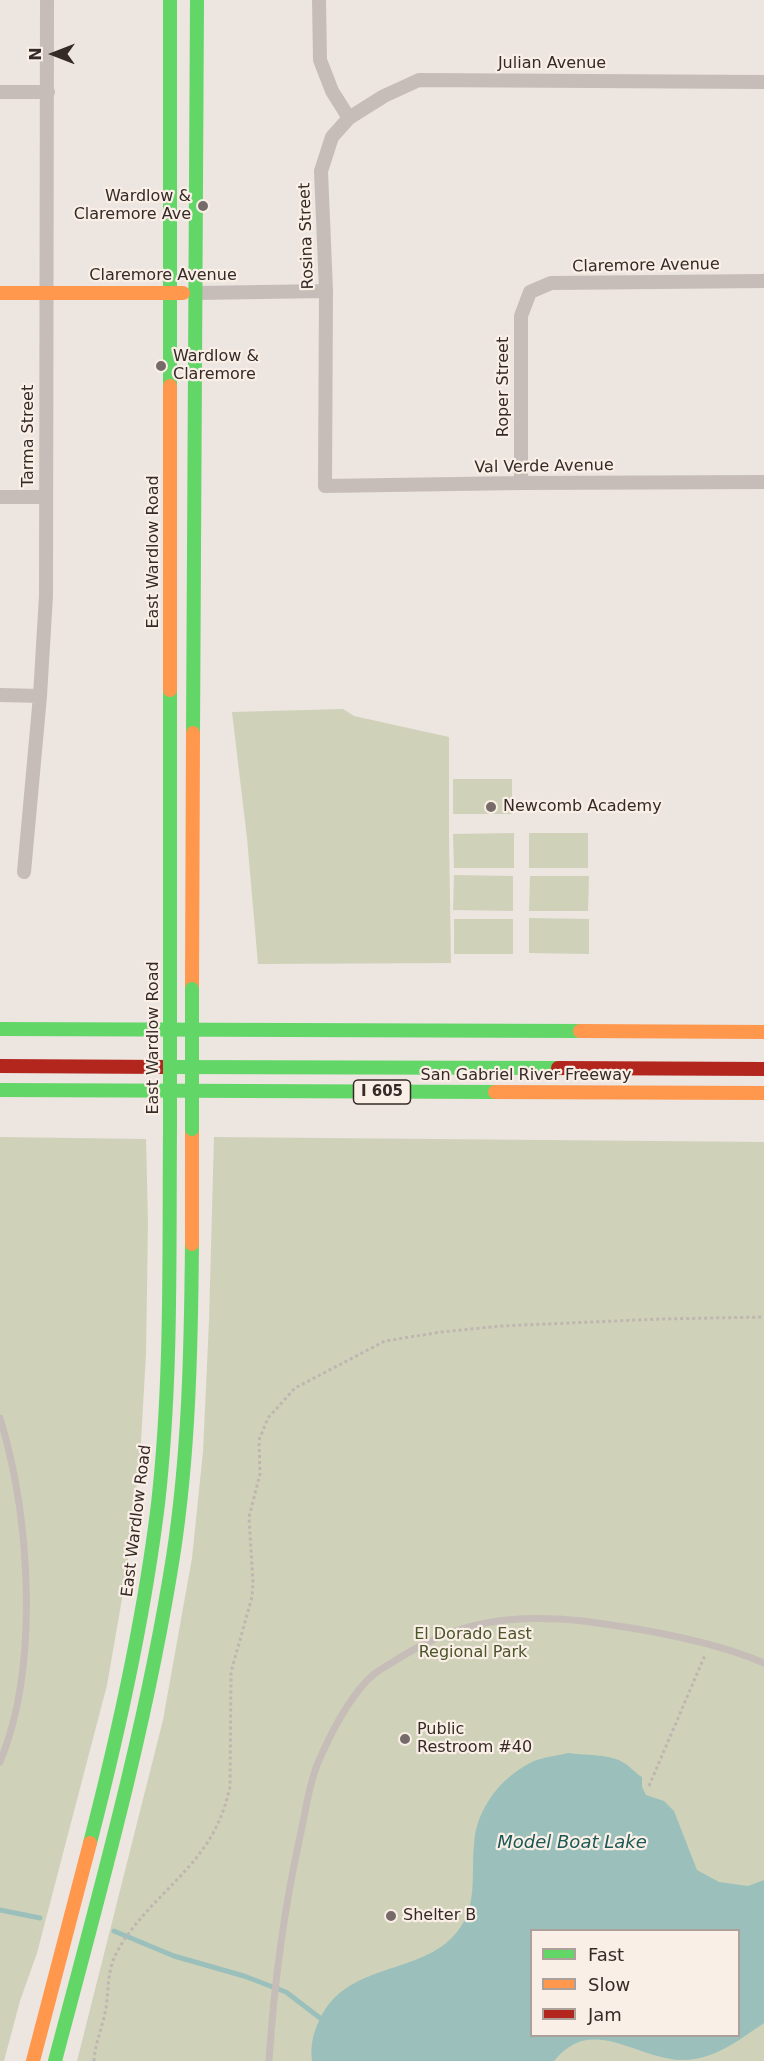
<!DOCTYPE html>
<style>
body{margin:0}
#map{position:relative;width:764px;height:2061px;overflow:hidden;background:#ece5e0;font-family:"DejaVu Sans",sans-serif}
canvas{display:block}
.legend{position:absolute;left:530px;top:1929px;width:210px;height:108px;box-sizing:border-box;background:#faefe6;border:2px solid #aca09a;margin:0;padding:8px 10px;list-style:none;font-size:18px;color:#362a27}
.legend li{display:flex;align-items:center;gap:12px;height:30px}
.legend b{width:30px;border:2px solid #aca09a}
.north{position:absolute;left:24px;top:24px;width:60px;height:60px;-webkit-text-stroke:4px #faefe6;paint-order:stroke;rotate:270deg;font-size:16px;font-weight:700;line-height:24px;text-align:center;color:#362a27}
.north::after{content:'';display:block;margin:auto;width:21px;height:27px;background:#362a27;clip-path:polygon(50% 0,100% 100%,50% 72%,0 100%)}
</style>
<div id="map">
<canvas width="764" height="2061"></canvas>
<ul class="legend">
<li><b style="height:8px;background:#63d668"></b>Fast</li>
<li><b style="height:8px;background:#ff974d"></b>Slow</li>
<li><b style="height:8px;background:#b3261e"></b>Jam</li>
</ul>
<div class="north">N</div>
</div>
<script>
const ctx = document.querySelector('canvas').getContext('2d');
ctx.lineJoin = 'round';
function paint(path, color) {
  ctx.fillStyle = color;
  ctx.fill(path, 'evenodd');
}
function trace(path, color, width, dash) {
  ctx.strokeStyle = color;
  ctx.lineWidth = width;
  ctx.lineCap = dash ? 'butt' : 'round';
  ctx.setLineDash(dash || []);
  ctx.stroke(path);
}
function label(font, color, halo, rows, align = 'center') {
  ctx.font = font + ' "DejaVu Sans",sans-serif';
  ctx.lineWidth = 4.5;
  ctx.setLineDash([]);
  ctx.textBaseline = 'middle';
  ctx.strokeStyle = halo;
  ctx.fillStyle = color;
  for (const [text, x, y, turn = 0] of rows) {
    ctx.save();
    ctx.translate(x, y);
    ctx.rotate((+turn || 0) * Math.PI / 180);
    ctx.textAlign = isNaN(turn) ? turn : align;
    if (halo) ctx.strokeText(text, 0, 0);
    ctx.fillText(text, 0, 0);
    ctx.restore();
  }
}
paint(new Path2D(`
 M343 709 354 716 449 737V836L451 963 258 964 247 838 232 712Z
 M453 779H512V814H453Z
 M514 833V868H454L453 834Z
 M529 833H588V868H529Z
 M454 875 513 876V911L453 910Z
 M530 876H589L588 911H529Z
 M529 918 589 919V954L529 953Z
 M454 919H513V954H454Z
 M0 1137 146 1139 148 1223 146 1354 140 1458 126 1576 107 1685 37 1953 20 2001 4 2061H0Z
 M214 1137 764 1142V2061H77L163 1720 192 1558 203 1452 209 1321ZM532 1930H738V2036H532Z`), '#cfd2b9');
paint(new Path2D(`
 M568 1753C583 1755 612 1754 624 1763 631 1767 635 1773 642 1777V1787L646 1795 664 1801 674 1811 697 1870 719 1882 748 1886 764 1880V2023C739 2040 713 2061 681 2060 635 2058 591 2014 554 2061H312C310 2047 313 2033 319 2021 346 1960 421 1977 457 1932 478 1906 471 1875 474 1844 476 1809 501 1777 532 1762 542 1757 557 1756 568 1753ZM532 1930H738V2036H532Z`), '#9bc0bc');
trace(new Path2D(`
 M0 1910 40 1918
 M114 1931 174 1956 244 1976 286 1992 320 2018`), '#9bc0bc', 5);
trace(new Path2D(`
 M649 1786 705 1655
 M94 2061C95 2043 103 2026 106 2008 109 1987 107 1969 118 1950 140 1911 177 1885 203 1849 217 1830 225 1809 230 1787L231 1672 252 1597 253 1583 249 1517 260 1474 259 1440 268 1418 295 1388 385 1341 441 1332 501 1326 660 1319 764 1317`), '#bfb6b1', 3, [3, 3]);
trace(new Path2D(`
 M0 1418C30 1517 40 1666 0 1762
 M269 2061C274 1984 284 1908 301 1832 306 1808 310 1780 320 1758 332 1731 352 1693 374 1674 382 1668 392 1663 401 1657 461 1620 514 1614 583 1621 638 1628 713 1641 764 1663`), '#c6bdb8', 7);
trace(new Path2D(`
 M319 0 320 60 332 91 349 118 332 137 321 171 326 291 325 486 521 483 764 482
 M0 92H48
 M349 118 384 96 419 80 764 82
 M196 293 326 291
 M521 483V316L530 292 551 283 764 281
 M0 497H45
 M0 695 40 696
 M24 872 40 696 46 596 47 0`), '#c6bdb8', 14);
trace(new Path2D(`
 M170 0V386
 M170 690V986
 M193 733 197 0
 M0 1029 580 1031
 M166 1067 558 1068
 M0 1090 495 1092
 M90 1843C119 1731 144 1619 158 1504 172 1380 169 1253 170 1128
 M55 2061C99 1894 146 1728 173 1557 189 1454 191 1349 192 1244`), '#63d668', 14);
trace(new Path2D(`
 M0 293H183
 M170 386V690
 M192 989 193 733
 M580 1031 764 1032
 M495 1092 764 1093
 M192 1244V1129
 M33 2061 90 1843`), '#ff974d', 14);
trace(new Path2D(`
 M0 1066 166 1067
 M558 1068 764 1069`), '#b3261e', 14);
trace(new Path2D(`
 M170 986V1128
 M192 989V1129`), '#63d668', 14);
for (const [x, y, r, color] of [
 [203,206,6,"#766b68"],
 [161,366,6,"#766b68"],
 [491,807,6,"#766b68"],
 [405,1739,6,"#766b68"],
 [391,1916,6,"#766b68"]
]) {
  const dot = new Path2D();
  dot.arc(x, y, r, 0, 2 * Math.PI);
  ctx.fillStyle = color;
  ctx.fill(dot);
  trace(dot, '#faefe6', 2);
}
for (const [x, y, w] of [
 [382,1092,57]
]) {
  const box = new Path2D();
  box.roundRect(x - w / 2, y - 12, w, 24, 4.5);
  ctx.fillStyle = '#faefe6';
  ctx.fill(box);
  trace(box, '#362a27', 1.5);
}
label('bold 15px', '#362a27', null, [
 ["I 605",382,1092]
]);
label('16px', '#362a27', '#faefe6', [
 ["Julian Avenue",552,64],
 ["Rosina Street",307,236,-92],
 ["Claremore Avenue",646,266,-1],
 ["Claremore Avenue",163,276],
 ["Roper Street",504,387,-90],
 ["Tarma Street",29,436,-90],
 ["Val Verde Avenue",544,467,-1],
 ["East Wardlow Road",154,552,-90],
 ["East Wardlow Road",154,1038,-90],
 ["San Gabriel River Freeway",526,1076],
 ["East Wardlow Road",137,1521,-83]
]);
label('16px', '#362a27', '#faefe6', [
 ["Wardlow &",191,197,"right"],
 ["Claremore Ave",191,215,"right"],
 ["Wardlow &",173,357],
 ["Claremore",173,375],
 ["Newcomb Academy",503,807],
 ["Public",417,1730],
 ["Restroom #40",417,1748],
 ["Shelter B",403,1916]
], 'left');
label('16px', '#4a552a', '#faefe6', [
 ["El Dorado East",473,1635],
 ["Regional Park",473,1653]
]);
label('italic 18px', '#1b5957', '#faefe6', [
 ["Model Boat Lake",572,1843]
]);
</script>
